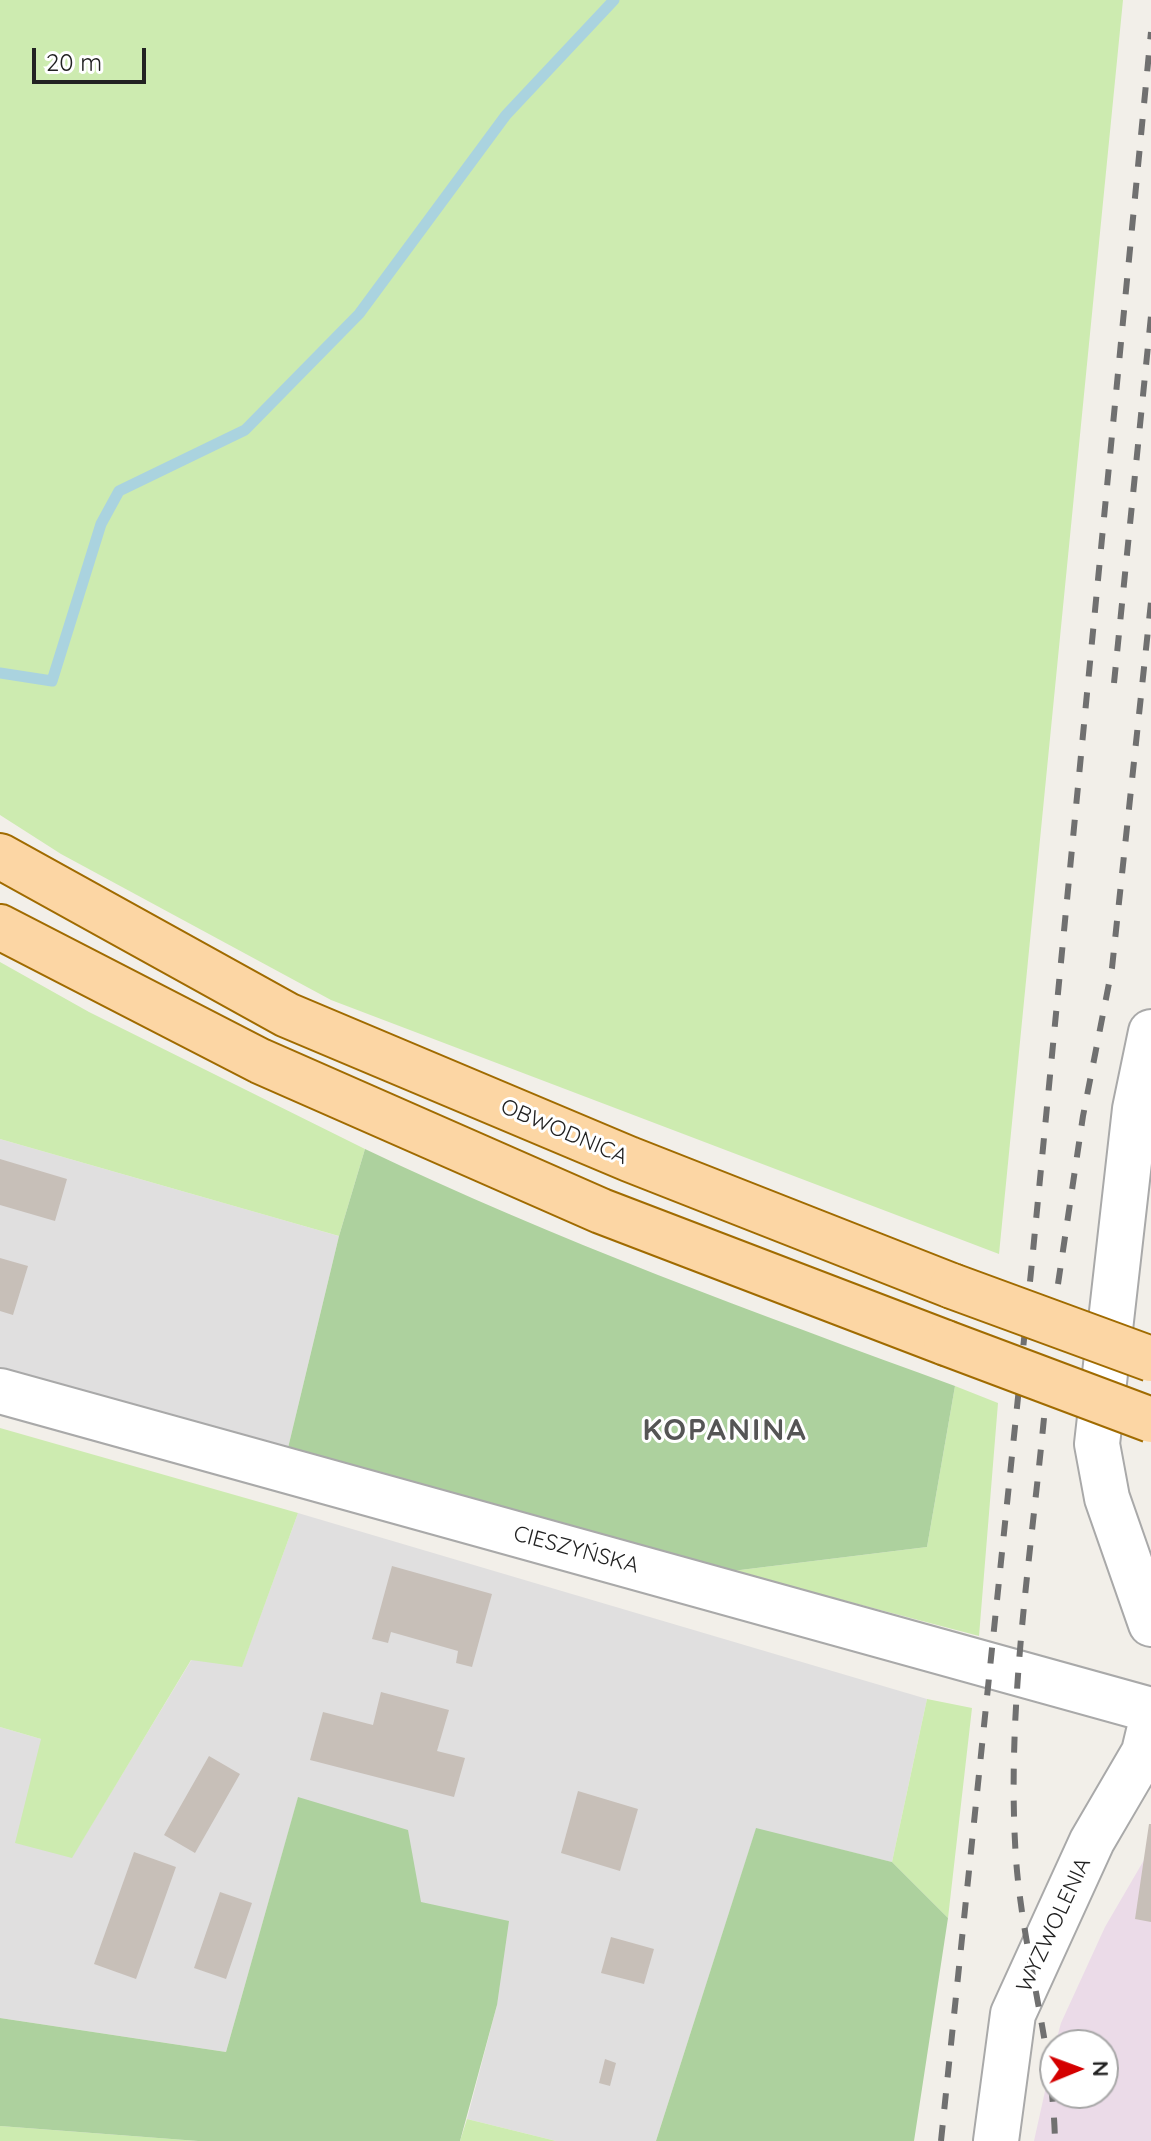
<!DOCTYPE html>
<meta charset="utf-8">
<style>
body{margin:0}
#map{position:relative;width:1151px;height:2141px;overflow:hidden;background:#f2efe9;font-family:Quicksand,sans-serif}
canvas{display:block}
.north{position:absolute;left:1039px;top:2029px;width:80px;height:80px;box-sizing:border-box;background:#fff;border:2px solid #a7a7a7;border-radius:50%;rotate:89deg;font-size:22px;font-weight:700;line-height:32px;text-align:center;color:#222}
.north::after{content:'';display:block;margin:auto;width:28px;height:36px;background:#d40000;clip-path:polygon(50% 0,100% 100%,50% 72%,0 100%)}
.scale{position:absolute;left:32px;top:48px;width:114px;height:36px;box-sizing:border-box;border:4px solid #222;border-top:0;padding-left:10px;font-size:24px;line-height:28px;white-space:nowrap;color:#222;-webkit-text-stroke:6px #fff;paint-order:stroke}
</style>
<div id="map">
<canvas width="1151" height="2141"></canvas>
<div class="north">N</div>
<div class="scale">20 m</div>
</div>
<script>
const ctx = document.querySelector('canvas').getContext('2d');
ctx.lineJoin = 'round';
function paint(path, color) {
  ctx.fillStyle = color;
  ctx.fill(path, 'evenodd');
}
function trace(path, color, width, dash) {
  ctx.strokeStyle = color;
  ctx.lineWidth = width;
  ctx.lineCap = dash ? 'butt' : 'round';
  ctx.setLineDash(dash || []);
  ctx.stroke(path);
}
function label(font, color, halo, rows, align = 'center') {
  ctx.font = font + ' Quicksand,sans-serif';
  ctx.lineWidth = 6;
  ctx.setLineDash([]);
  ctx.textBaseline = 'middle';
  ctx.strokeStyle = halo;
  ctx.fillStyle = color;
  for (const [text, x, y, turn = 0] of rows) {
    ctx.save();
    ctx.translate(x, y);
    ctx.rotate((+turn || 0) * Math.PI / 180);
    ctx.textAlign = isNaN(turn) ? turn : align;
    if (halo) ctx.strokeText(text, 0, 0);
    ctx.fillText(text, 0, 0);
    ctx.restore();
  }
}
paint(new Path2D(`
 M0 1139 339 1236 288 1448 0 1367Z
 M298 1513 927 1699 892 1862 756 1829 656 2141H556L467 2119 497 2005 420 1902 298 1798 226 2052 0 2018V1727L41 1739 72 1857 192 1659 242 1666Z`), '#e0dfdf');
paint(new Path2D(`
 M1151 1848V2141H1034L1055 2046V2093H1103V2045H1055L1061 2023 1105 1927Z`), '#ebdbe8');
paint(new Path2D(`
 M0 0H1123L999 1254 331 1000 61 854 0 815Z
 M0 962 89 1012 365 1149 339 1236 0 1139Z
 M955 1386 998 1403 979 1636 732 1571 927 1547Z
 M0 1428 298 1513 242 1667 191 1660 72 1858 15 1843 41 1739 0 1727Z
 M927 1699 972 1708 948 1918 892 1862Z
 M467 2119 556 2141H460Z
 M0 2126 198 2141H0Z`), '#cdebb0');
paint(new Path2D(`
 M365 1149C557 1241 756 1313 955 1386L927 1547 732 1571 288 1448 339 1236Z
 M298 1797 408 1830 421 1902 509 1921 497 2005 460 2141H198L0 2126V2018L226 2052Z
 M756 1828 892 1862 948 1918 914 2141H656Z`), '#add19e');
trace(new Path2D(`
 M0 673 52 681 101 524 119 491 245 430 359 314 506 115 614 0`), '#aad3df', 11);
paint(new Path2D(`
 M0 1159 67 1179 55 1221 0 1205Z
 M0 1258 28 1266 13 1315 0 1311Z
 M392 1566 492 1594 472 1667 456 1663 458 1651 391 1632 388 1643 372 1639Z
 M381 1692 449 1710 437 1751 465 1758 454 1797 310 1760 323 1712 373 1725Z
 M209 1756 240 1774 195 1853 164 1835Z
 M578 1791 638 1809 620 1871 561 1853Z
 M1149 1824H1151V1922L1135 1919Z
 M134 1852 176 1867 136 1979 94 1964Z
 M220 1892 252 1903 226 1979 194 1968Z
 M611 1937 654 1949 644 1984 601 1973Z
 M605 2059 616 2063 610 2086 599 2083Z`), '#c7bfb8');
const minor = new Path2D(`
 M1151 1032 1135 1109 1097 1444 1107 1498 1151 1624
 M0 1391 1151 1710
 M996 2141 1013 2014 1092 1841 1144 1752 1151 1723`);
const major = new Path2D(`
 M0 856 287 1015 629 1159 952 1286
 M0 927 260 1061 601 1211 946 1343`);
trace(minor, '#a9a9a9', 48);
trace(major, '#a06b00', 48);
trace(minor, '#fff', 44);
trace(major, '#fcd6a4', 44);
trace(new Path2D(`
 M1114 683 1151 316
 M1058 1284 1083 1116 1112 968 1151 602
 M1044 1418C1030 1563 1006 1713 1016 1859 1023 1954 1053 2045 1055 2141
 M941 2141 1031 1272 1151 32`), '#707070', 6, [16, 16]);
const majorBridge = new Path2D(`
 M952 1286 1151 1359
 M946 1343 1151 1420`);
trace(majorBridge, '#a06b00', 48, []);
trace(majorBridge, '#fcd6a4', 44);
label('22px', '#222', '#fff', [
 ["OBWODNICA",564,1132,23],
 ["CIESZYŃSKA",576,1550,15],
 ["WYZWOLENIA",1054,1925,-65]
]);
ctx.letterSpacing = '2px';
label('bold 30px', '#555', '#fff', [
 ["KOPANINA",725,1431]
]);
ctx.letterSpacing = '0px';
</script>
